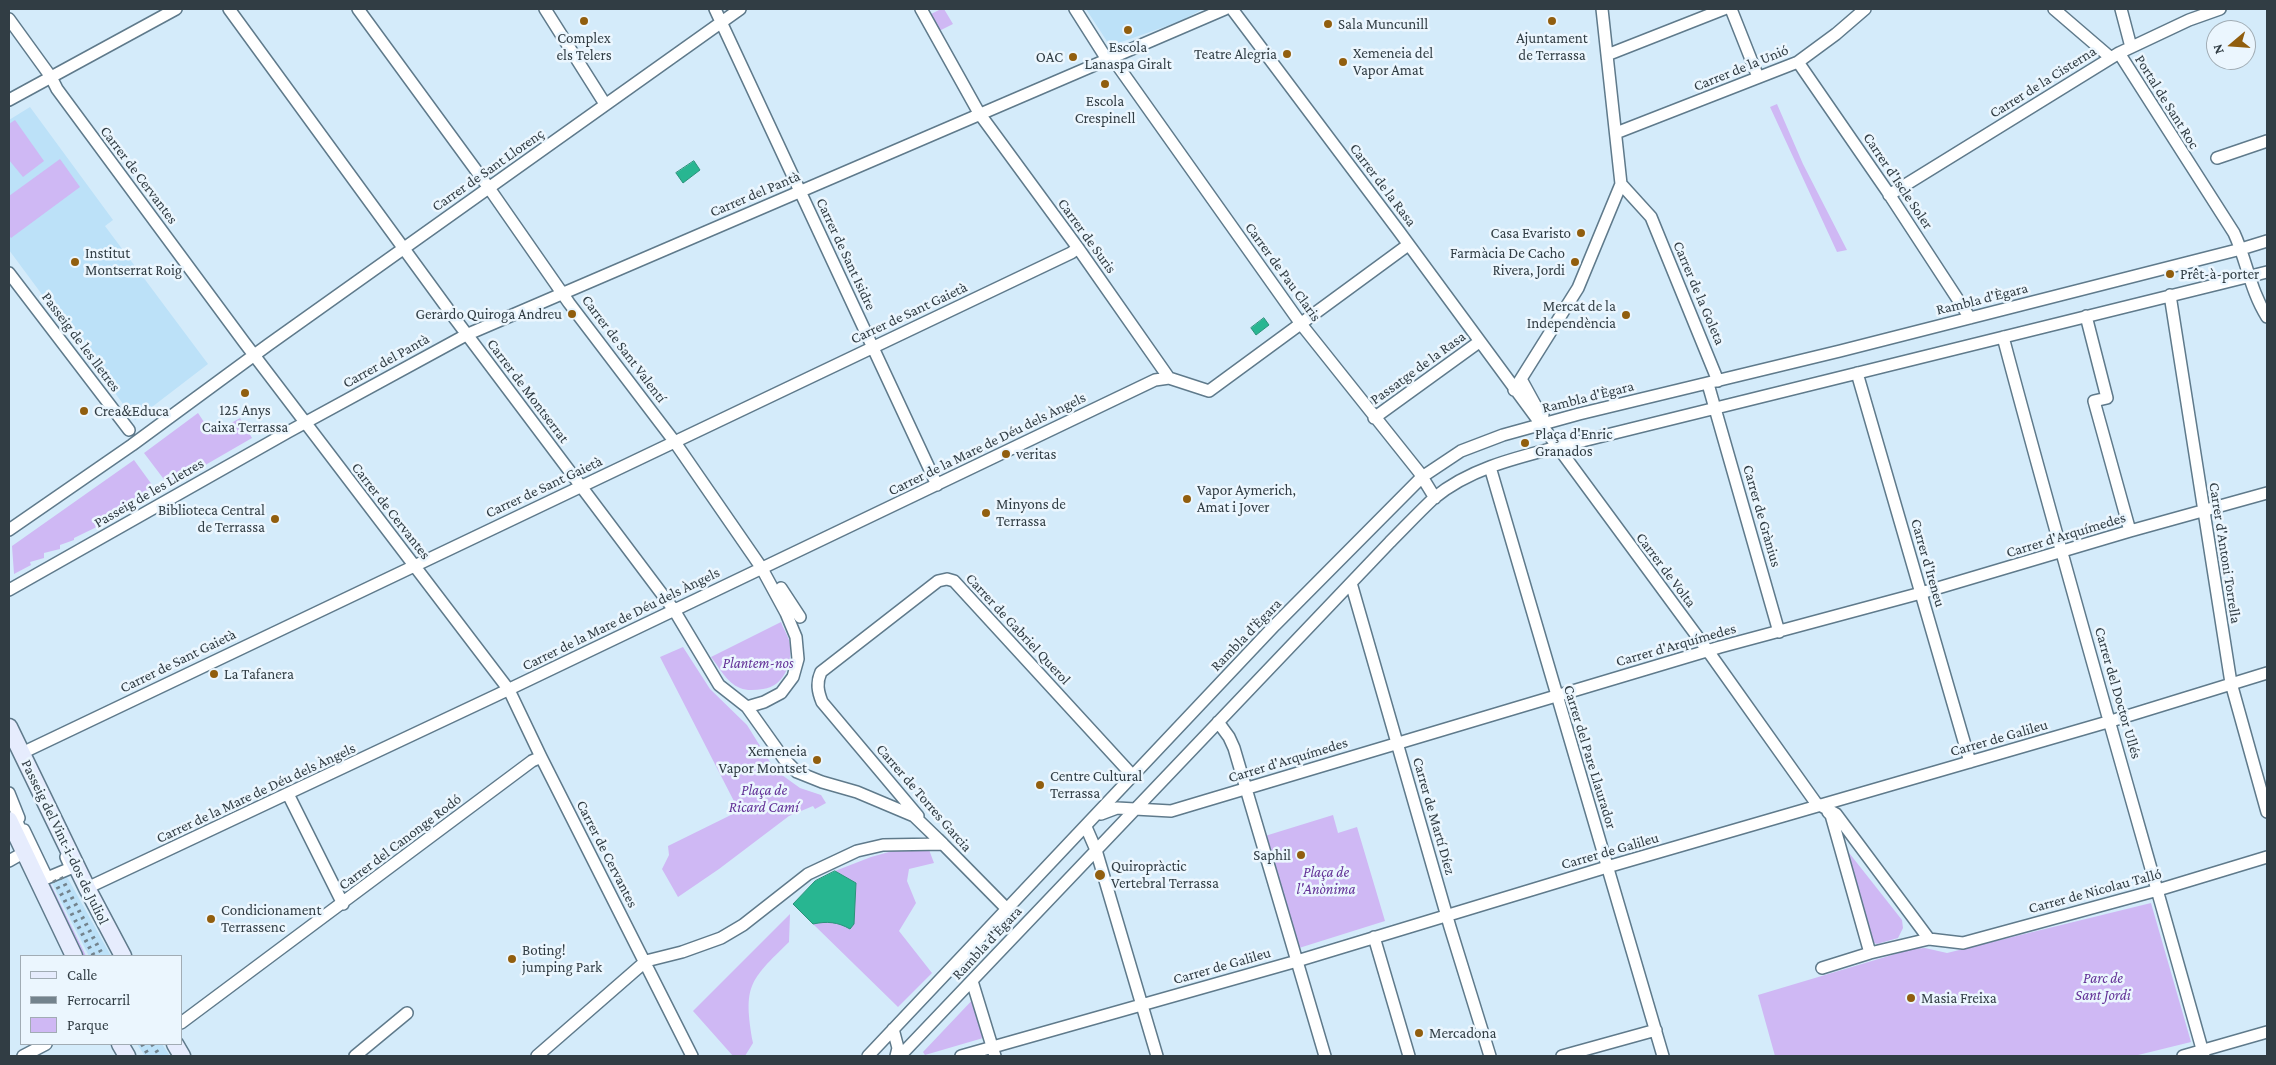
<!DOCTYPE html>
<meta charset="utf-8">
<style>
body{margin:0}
#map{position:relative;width:2276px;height:1065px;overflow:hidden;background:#d4ebfa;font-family:"Crimson Pro",serif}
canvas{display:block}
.frame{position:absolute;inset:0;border:10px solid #313d44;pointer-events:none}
.legend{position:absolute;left:20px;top:955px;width:162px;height:90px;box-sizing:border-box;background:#ebf6fe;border:1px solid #a1acb4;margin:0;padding:6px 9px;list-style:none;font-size:15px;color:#313d44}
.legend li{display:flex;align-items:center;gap:10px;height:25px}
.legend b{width:25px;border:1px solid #a1acb4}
.north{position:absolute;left:2206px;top:20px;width:50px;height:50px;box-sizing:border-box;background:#ebf6fe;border:1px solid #a1acb4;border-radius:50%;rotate:252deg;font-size:14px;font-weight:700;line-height:20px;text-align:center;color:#313d44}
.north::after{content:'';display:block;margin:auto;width:18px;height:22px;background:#915e0e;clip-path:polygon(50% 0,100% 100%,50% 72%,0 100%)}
</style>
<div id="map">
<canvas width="2276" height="1065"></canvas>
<div class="frame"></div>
<ul class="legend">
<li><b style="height:6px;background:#e6ecfd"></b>Calle</li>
<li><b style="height:6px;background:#73838d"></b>Ferrocarril</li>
<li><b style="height:14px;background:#cfb8f4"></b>Parque</li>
</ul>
<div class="north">N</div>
</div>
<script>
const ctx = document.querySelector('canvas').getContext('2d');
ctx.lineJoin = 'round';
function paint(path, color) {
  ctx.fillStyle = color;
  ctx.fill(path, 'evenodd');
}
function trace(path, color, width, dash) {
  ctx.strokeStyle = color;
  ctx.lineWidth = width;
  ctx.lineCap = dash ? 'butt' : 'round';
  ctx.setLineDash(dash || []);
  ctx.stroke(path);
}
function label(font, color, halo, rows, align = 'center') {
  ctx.font = font + ' "Crimson Pro",serif';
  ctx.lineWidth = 5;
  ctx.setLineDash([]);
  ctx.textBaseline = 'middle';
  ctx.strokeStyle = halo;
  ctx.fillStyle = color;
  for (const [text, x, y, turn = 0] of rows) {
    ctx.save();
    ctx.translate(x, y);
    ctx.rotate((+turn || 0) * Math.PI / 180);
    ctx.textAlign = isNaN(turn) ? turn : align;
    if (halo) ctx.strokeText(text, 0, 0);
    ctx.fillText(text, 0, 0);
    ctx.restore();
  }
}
paint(new Path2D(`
 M1086 9H1203L1181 21 1110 46Z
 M30 107 113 220 105 226 208 364 135 420 9 250V120Z
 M66 875 111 956H89L51 881Z
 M137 1044H162L170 1056H145Z`), '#bce1f8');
paint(new Path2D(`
 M941 9H944L953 24 939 31 931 14Z
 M1777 104 1803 164 1847 250 1837 252 1770 107Z
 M15 120 44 161 23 177 9 160V124Z
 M60 159 80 187 11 238 9 235V196Z
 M198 413 212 434 240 418 252 438 169 486 144 453Z
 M134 460 158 493 135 503V507L120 511 119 514 105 520V523L74 538V540L60 545V549L44 553V558L30 562 31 565 14 574 12 546Z
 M781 622C783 628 787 634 789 640 794 659 785 687 763 689 755 690 747 691 740 688 727 683 719 667 711 657Z
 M683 647 710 689 747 725 775 770 800 788 821 795 826 803 815 809 813 806 789 816 719 869 678 897 662 869 669 855 668 846 739 811 660 657Z
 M1333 815 1338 833 1357 827 1385 921 1299 948 1265 836Z
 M24 830 86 956H81L55 903Z
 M907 847H928L934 863 909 869 907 881 916 903 899 931 932 973 898 1007 813 924C827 921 838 922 850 929L856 883 835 871 871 857Z
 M1846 849 1902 920 1903 928 1898 938 1877 944 1872 942 1867 925 1868 923Z
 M2151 903 2191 1042 2134 1056H1775L1758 995 1912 949 1925 948 1947 953Z
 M790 914 789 942C749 981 743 986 753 1043L745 1056H733L693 1011Z
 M978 994 990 1036 925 1055 923 1052Z`), '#cfb8f4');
const water = new Path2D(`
 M694 161 700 170 683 183 676 173Z
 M1264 318 1269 325 1256 335 1251 328Z
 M835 871 856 883 854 924 850 929C838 922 827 921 813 924L793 904 815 881Z`);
paint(water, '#28b691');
trace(water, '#2b927a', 1);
const street = new Path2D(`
 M229 9 453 316 674 610 719 685 747 707 784 759 797 772 822 782 857 792 914 816 943 844
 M358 9 489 188 569 303 674 441 761 567 786 613 796 637 798 659 793 677 781 693 764 702 747 707
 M545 9 605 104
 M715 9 937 485
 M921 9 979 113 1078 248 1169 378
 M1075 9 1108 61
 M1232 9 1398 230 1708 651 1816 803 1836 814 1929 939 1870 953 1822 968
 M1731 9 1758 77
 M2054 9 2111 58
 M2121 9 2131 47
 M9 19 51 77 57 89 244 342 509 690 541 757 692 1056
 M2119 53 2234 233C2247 261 2250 290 2267 317
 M1607 55 1724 9
 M1113 59 1301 324 1419 472 1435 498
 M1798 62 1887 191 1970 318
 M9 100 176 9
 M1616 133 1798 62 1836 34 1865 9
 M2217 158 2267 141
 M1621 184 1651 217 1718 381
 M1889 195 2119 53 2189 20 2220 9
 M9 273 129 430
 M2170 295 2231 683 2267 812
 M2086 316 2107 398 2094 401 2130 531
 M2003 337C2067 578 2137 817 2204 1056
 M1857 373 1970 762
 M1521 379 1538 410 1543 415
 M1708 384 1779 632
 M1514 390 1578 288 1621 184 1602 9
 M1374 418 1479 342
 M1490 467 1663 1056
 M9 530 132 445 268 345 740 9
 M1351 583 1450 927 1490 1056
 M781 588 800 617
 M9 590 288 432 466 335 1225 9
 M1218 722 1229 737 1234 748 1325 1056
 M22 753C372 586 721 418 1071 253L1078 248
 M9 793 19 818 16 819 21 831 24 830 47 878 71 868 66 857
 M288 794 343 904
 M1828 812 1831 815 1870 953
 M1101 814 1117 808 1171 811 1720 647 1921 593 2130 531 2267 493
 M918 816 822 702C818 692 816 683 821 672L938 581 947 579 954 581 1133 776
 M1086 827 1096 850 1157 1056
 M938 839 1007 909
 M9 861 23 853
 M87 888 497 695 1155 380 1169 378 1209 391 1408 245
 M1374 937 1409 1056
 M1929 939 1963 943 2158 890 2267 857
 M972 981 995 1056
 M181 1023 532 761 541 757
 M893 1029 898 1048 896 1056
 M23 1056 46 1044
 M355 1056 407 1013
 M537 1056 646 961 682 952 721 938 743 925 808 874 857 851 883 845 943 844
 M868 1056 1275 625 1422 477 1461 451 1503 435 1579 414 1840 351 2241 249 2267 241
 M900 1056 1390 542C1405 527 1419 512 1434 498 1469 469 1515 458 1558 447L2267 272
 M961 1056 1297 961 1607 867 2111 721 2267 673
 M1562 1056 1656 1030
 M2183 1056 2267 1032`);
const secondary = new Path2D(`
 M9 727 87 888 123 956
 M9 820 74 956
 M120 1044 127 1056
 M175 1044 182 1056`);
trace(street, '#5f7a8b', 14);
trace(secondary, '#5f7a8b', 19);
trace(street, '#fff', 11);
trace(secondary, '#e6ecfd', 16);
trace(new Path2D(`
 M61 877 103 956
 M54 880 94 956
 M142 1044 149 1056
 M152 1044 160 1056`), '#73838d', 4, [2.5, 5]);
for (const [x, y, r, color] of [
 [584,21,5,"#915e0e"],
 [1552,21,5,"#915e0e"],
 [1328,24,5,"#915e0e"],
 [1128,30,5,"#915e0e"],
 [1287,54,5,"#915e0e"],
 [1073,57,5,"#915e0e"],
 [1343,62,5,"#915e0e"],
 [1105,84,5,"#915e0e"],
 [1581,233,5,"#915e0e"],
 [75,262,5,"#915e0e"],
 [1575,262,5,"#915e0e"],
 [2170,274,5,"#915e0e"],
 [572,314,5,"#915e0e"],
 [1626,315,5,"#915e0e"],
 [245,393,5,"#915e0e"],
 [84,411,5,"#915e0e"],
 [1525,443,5,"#915e0e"],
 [1006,454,5,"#915e0e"],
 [1187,499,5,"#915e0e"],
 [986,513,5,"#915e0e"],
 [275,519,5,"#915e0e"],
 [214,674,5,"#915e0e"],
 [817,760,5,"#915e0e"],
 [1040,785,5,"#915e0e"],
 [1301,855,5,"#915e0e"],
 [1100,875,6,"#915e0e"],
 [211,919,5,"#915e0e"],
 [512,959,5,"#915e0e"],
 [1911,998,5,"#915e0e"],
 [1419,1033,5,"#915e0e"]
]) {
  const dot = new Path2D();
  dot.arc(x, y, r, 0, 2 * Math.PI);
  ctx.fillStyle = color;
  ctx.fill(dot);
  trace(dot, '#ebf6fe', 2);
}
label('15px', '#313d44', '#ebf6fe', [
 ["Sala Muncunill",1338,24],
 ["Complex",584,38,"center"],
 ["els Telers",584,55,"center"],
 ["Ajuntament",1552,38,"center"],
 ["de Terrassa",1552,55,"center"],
 ["Escola",1128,47,"center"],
 ["Lanaspa Giralt",1128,64,"center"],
 ["Xemeneia del",1353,53],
 ["Vapor Amat",1353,70],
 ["Teatre Alegria",1277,54,"right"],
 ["OAC",1063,57,"right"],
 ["Escola",1105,101,"center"],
 ["Crespinell",1105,118,"center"],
 ["Casa Evaristo",1571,233,"right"],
 ["Institut",85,253],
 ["Montserrat Roig",85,270],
 ["Farmàcia De Cacho",1565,253,"right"],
 ["Rivera, Jordi",1565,270,"right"],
 ["Prêt-à-porter",2180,274],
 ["Mercat de la",1616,306,"right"],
 ["Independència",1616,323,"right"],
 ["Gerardo Quiroga Andreu",562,314,"right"],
 ["125 Anys",245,410,"center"],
 ["Caixa Terrassa",245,427,"center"],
 ["Crea&Educa",94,411],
 ["Plaça d'Enric",1535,434],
 ["Granados",1535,451],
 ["veritas",1016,454],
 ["Vapor Aymerich,",1197,490],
 ["Amat i Jover",1197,507],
 ["Minyons de",996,504],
 ["Terrassa",996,521],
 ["Biblioteca Central",265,510,"right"],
 ["de Terrassa",265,527,"right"],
 ["La Tafanera",224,674],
 ["Xemeneia",807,751,"right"],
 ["Vapor Montset",807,768,"right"],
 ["Centre Cultural",1050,776],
 ["Terrassa",1050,793],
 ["Saphil",1291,855,"right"],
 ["Quiropràctic",1111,866],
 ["Vertebral Terrassa",1111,883],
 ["Condicionament",221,910],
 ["Terrassenc",221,927],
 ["Boting!",522,950],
 ["jumping Park",522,967],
 ["Masia Freixa",1921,998],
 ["Mercadona",1429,1033]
], 'left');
label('15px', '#313d44', '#ebf6fe', [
 ["Carrer de la Unió",1741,68,-22],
 ["Carrer de la Cisterna",2043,82,-32],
 ["Portal de Sant Roc",2167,102,58],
 ["Carrer de Sant Llorenç",488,170,-35],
 ["Carrer de Cervantes",139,175,53],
 ["Carrer d'Iscle Soler",1898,181,56],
 ["Carrer de la Rasa",1383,185,53],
 ["Carrer del Pantà",755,194,-23],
 ["Carrer de Suris",1087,236,54],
 ["Carrer de Sant Isidre",846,254,65],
 ["Carrer de Pau Claris",1283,272,54],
 ["Carrer de la Goleta",1699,293,67],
 ["Rambla d'Ègara",1982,299,-14],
 ["Carrer de Sant Gaietà",909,313,-25],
 ["Passeig de les lletres",81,342,53],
 ["Carrer de Sant Valentí",624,349,53],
 ["Carrer del Pantà",386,361,-29],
 ["Passatge de la Rasa",1418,368,-36],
 ["Carrer de Montserrat",528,391,53],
 ["Rambla d'Ègara",1588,397,-14],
 ["Carrer de la Mare de Déu dels Àngels",987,444,-26],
 ["Carrer de Sant Gaietà",544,487,-25],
 ["Passeig de les Lletres",149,493,-30],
 ["Carrer de Cervantes",391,511,52],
 ["Carrer de Grànius",1762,516,74],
 ["Carrer d'Arquímedes",2066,535,-17],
 ["Carrer d'Antoni Torrella",2225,553,81],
 ["Carrer d'Ireneu",1928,563,74],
 ["Carrer de Volta",1666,570,53],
 ["Carrer de la Mare de Déu dels Àngels",621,619,-26],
 ["Carrer de Gabriel Querol",1018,629,47],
 ["Rambla d'Ègara",1246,635,-46],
 ["Carrer d'Arquímedes",1676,645,-16],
 ["Carrer de Sant Gaietà",178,661,-26],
 ["Carrer del Doctor Ullés",2118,693,74],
 ["Carrer de Galileu",1999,738,-16],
 ["Carrer del Pare Llaurador",1590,757,73],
 ["Carrer d'Arquímedes",1288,760,-17],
 ["Carrer de la Mare de Déu dels Àngels",256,793,-25],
 ["Carrer de Torres Garcia",924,798,49],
 ["Carrer de Martí Díez",1434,816,74],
 ["Passeig del Vint-i-dos de Juliol",65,842,64],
 ["Carrer del Canonge Rodó",400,842,-37],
 ["Carrer de Galileu",1610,851,-16],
 ["Carrer de Cervantes",607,854,63],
 ["Carrer de Nicolau Talló",2095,891,-15],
 ["Rambla d'Ègara",987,943,-47],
 ["Carrer de Galileu",1222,966,-16]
]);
label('italic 15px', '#633297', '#ebf6fe', [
 ["Plantem-nos",758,663],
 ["Plaça de",764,790],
 ["Ricard Camí",764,807],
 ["Plaça de",1326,872],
 ["l'Anònima",1326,889],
 ["Parc de",2103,978],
 ["Sant Jordi",2103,995]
]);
</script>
